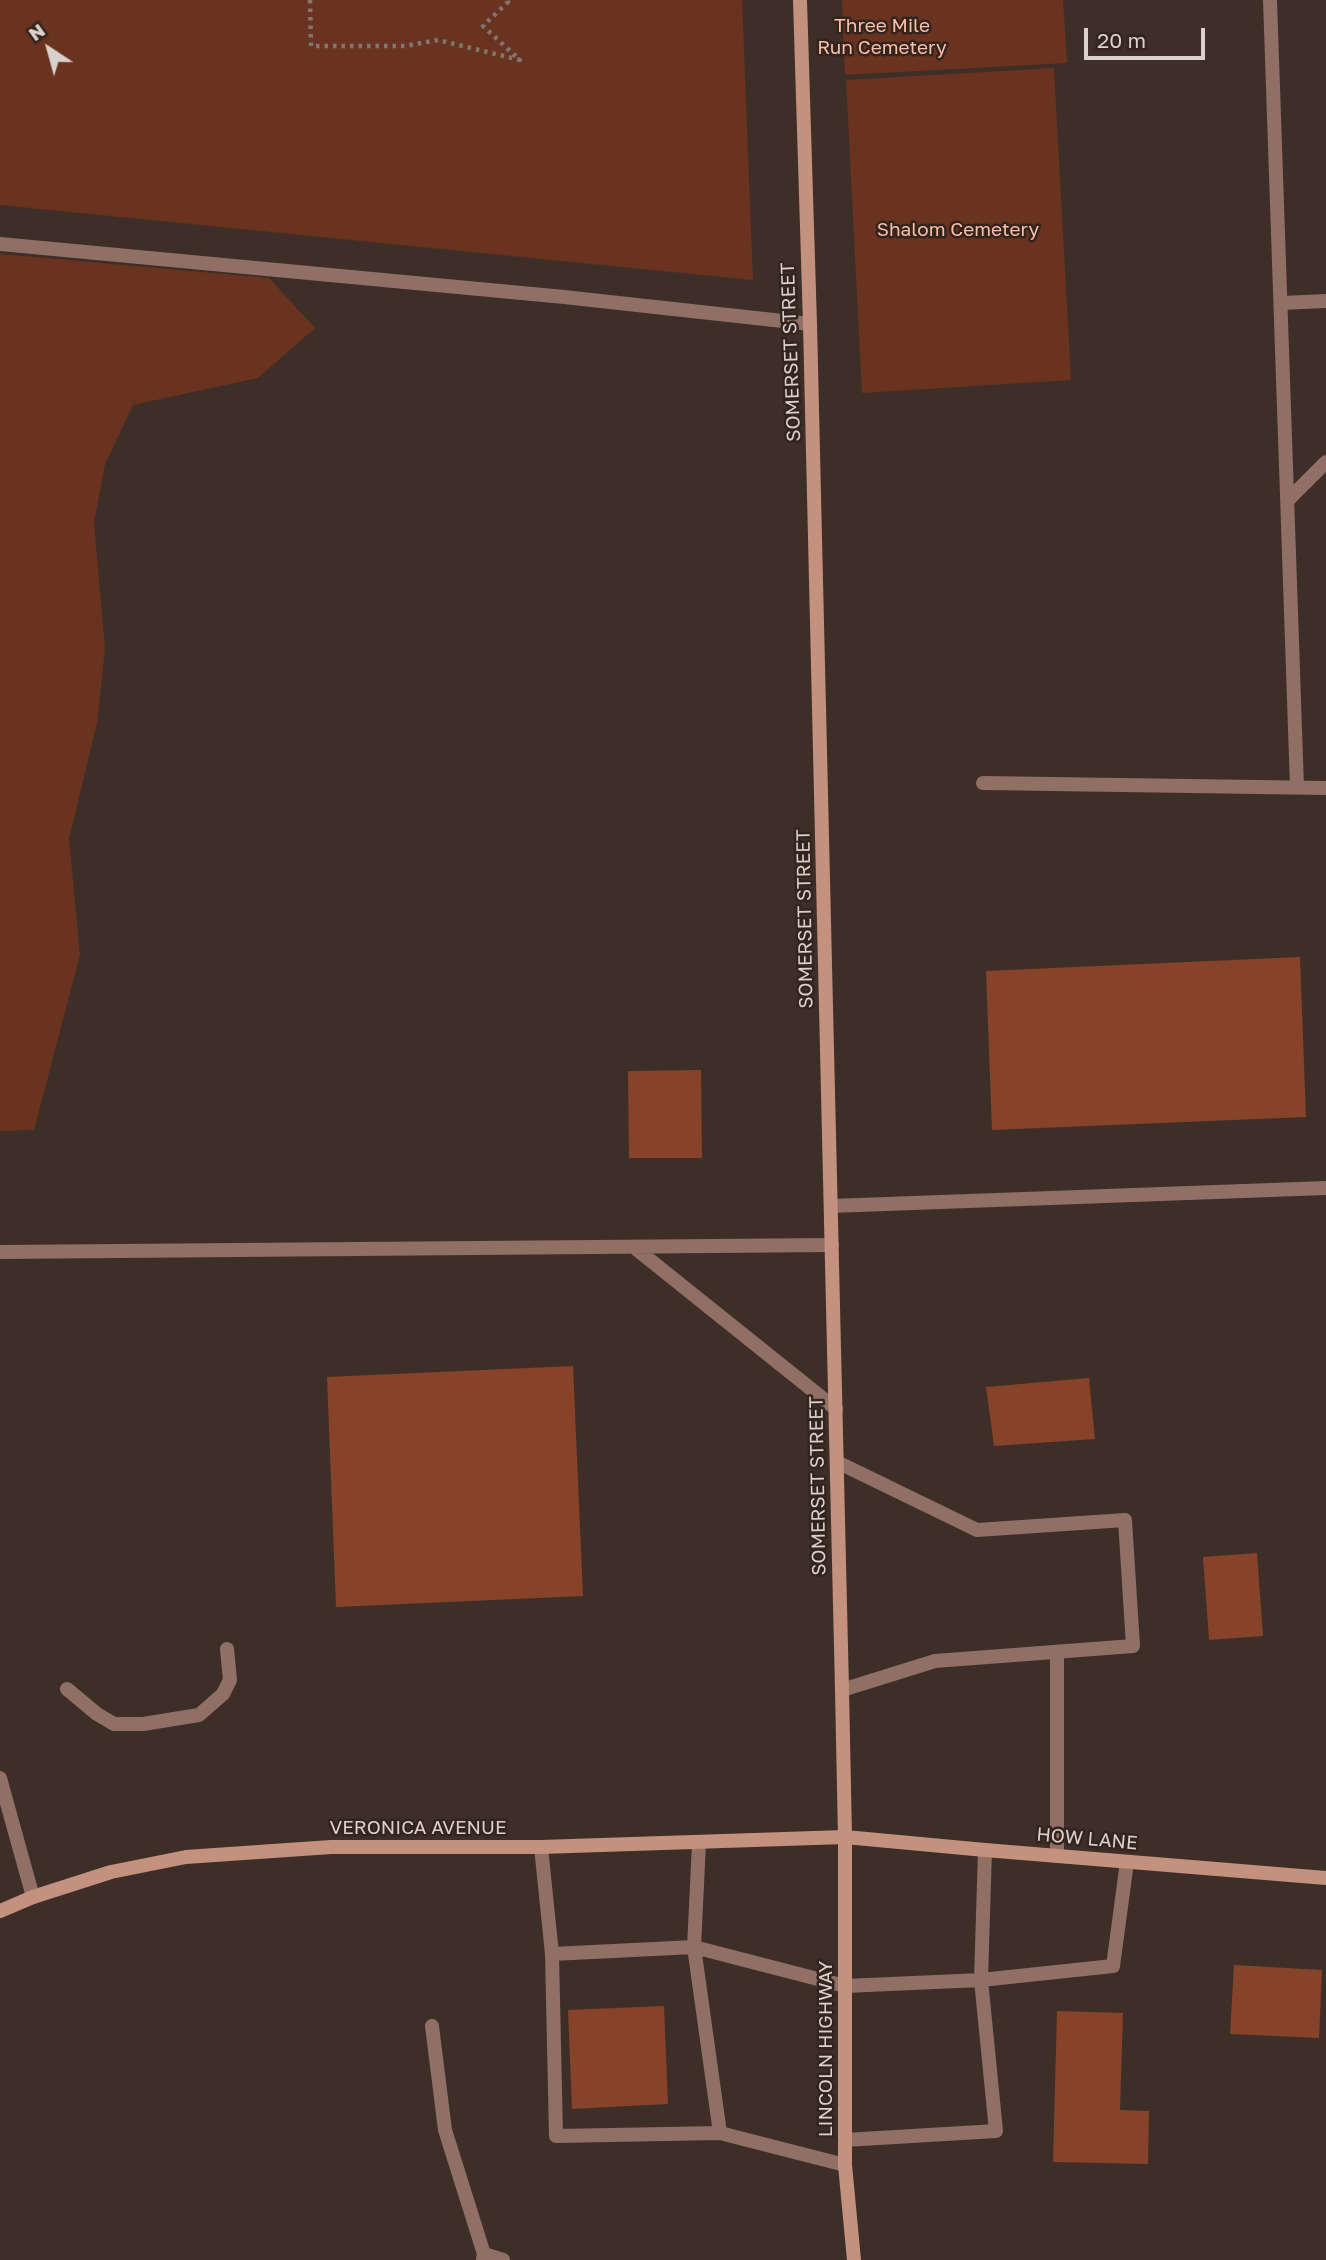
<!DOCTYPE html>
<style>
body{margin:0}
#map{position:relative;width:1326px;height:2260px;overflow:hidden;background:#3e2e28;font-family:"Golos Text",sans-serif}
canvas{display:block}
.north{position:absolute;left:14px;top:14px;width:70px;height:70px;-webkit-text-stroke:5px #34241e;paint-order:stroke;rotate:324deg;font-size:19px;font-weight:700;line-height:28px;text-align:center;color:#dad0cc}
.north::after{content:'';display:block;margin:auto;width:24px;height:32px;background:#dad0cc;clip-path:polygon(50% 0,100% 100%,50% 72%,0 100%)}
.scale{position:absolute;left:1084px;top:28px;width:121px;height:32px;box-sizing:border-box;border:4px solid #dad0cc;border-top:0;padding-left:9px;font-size:21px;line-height:24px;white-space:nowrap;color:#dad0cc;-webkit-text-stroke:5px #34241e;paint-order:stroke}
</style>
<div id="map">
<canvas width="1326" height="2260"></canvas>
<div class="north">N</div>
<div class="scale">20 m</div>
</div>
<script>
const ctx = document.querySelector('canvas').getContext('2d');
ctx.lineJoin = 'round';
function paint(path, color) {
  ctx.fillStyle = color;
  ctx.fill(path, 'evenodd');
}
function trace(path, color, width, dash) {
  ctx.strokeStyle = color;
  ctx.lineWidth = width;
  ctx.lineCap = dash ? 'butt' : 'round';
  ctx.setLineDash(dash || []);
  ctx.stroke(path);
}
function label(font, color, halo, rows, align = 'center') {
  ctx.font = font + ' "Golos Text",sans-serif';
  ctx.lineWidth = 5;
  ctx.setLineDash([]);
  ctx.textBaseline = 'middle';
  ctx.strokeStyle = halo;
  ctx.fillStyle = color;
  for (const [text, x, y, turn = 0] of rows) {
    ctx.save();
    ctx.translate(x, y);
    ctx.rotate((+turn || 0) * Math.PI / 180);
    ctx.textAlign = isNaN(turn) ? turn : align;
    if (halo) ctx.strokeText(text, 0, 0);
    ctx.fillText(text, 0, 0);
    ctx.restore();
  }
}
paint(new Path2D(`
 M0 0H742L753 280 0 205Z
 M842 0H1063L1067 63 845 75Z
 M1054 68 1071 380 862 393 846 80Z
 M0 254 269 278 315 328 258 378 133 405 105 464 94 523 105 649 97 723 69 839 80 955 34 1130 0 1131Z`), '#69331f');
paint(new Path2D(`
 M1300 957 1306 1117 992 1130 986 971Z
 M701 1070 702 1158H629L628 1071Z
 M573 1366 583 1596 336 1607 327 1377Z
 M1089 1378 1095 1439 994 1446 986 1387Z
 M1257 1553 1263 1636 1209 1640 1203 1557Z
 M1234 1965 1322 1970 1319 2038 1230 2034Z
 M664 2006 668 2104 572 2109 568 2010Z
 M1057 2011 1123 2013 1120 2110 1149 2111 1148 2164 1053 2162Z`), '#87432a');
trace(new Path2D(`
 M310 0 311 46H405L438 40 520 60 483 26 508 2 505 0`), '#827570', 4.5, [3.5, 5]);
trace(new Path2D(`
 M1270 0 1297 787
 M1281 303 1326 301
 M1288 500 1326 462
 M983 783 1326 788
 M831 1206 1326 1188
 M635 1248 836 1409
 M0 1252 832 1245
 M837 1462 977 1530 1125 1520 1133 1646 935 1661 842 1690
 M67 1689 97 1714 114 1724H143L199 1715 223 1694 230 1680 227 1649
 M0 1778 33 1897
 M541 1847 552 1954 694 1947 699 1843
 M985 1850 981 1980 1113 1966 1127 1862
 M1057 1856V1652
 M552 1954 556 2136 720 2133
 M432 2026 445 2130 484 2254 483 2260
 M845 2165 720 2133 694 1947 845 1986 981 1980 996 2131 845 2140
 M484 2254 503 2260`), '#906f64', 14);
trace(new Path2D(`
 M0 244 564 297 810 324`), '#906f64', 14);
trace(new Path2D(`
 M800 0 810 324 842 1690 845 1837V2165L854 2260
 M0 1911 33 1897 111 1872 186 1857 331 1847H541L845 1837 985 1850 1326 1878`), '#c4917e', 14);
label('19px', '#fcbea7', '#34241e', [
 ["Three Mile",882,26],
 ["Run Cemetery",882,48],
 ["Shalom Cemetery",958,230]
]);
label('19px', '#dad0cc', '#34241e', [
 ["SOMERSET STREET",791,352,-92],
 ["SOMERSET STREET",805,919,-91],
 ["SOMERSET STREET",818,1486,-91],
 ["VERONICA AVENUE",418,1828],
 ["HOW LANE",1087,1839,5],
 ["LINCOLN HIGHWAY",826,2049,-90]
]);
</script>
